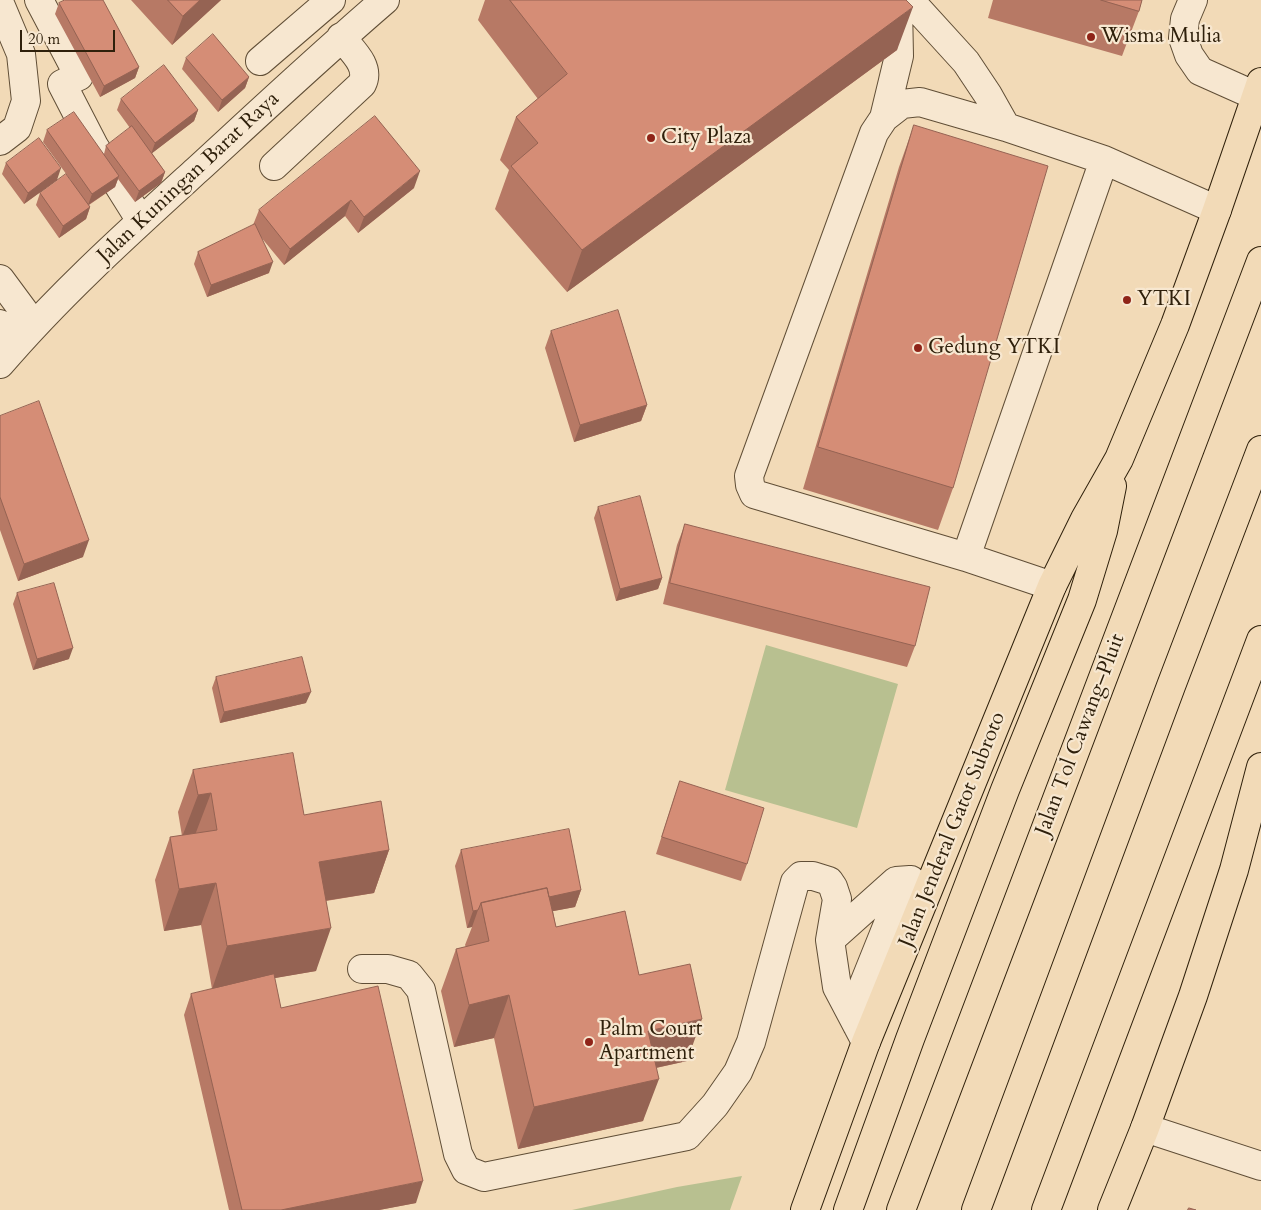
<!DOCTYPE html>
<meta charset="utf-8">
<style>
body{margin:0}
#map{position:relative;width:1261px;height:1210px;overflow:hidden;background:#f2dab7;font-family:Cardo,serif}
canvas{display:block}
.scale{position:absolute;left:20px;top:30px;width:95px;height:22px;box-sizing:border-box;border:2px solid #2f200b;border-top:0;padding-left:6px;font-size:15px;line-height:18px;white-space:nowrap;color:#2f200b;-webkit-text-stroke:4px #f7e7d0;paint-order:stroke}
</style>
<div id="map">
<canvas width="1261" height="1210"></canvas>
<div class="scale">20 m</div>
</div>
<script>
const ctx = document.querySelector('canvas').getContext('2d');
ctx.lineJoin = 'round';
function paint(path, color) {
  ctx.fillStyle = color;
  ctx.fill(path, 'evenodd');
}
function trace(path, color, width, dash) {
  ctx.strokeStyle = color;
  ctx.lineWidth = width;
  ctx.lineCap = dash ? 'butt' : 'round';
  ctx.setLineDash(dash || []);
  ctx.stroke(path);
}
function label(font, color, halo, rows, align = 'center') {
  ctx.font = font + ' Cardo,serif';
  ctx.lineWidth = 4.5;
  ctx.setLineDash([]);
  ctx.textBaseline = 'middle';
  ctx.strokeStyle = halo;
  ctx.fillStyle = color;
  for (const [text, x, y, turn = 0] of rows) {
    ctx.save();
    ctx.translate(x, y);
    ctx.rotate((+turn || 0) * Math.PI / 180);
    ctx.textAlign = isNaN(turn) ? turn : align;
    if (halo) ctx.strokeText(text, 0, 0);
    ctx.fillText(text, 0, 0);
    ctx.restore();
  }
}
paint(new Path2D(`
 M766 645 898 684 857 828 725 790Z
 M742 1176 730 1210H572L677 1187Z`), '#b8c090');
const minor = new Path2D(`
 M39 0 79 76 62 84 94 146 141 221
 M1193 0 1185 19 1183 38 1189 55 1200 71 1256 96
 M0 4 21 54 26 101 17 128 0 141
 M915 6 966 62 988 95 1006 127
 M260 61 331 0
 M884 118 899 56 898 6
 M274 166 362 84C371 66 351 50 341 37
 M0 279 34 325
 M0 324 16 345
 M0 364C60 294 129 232 197 170 259 113 321 55 385 0
 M966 557 1104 160
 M1052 586 966 557 754 494 750 485 749 476 874 133 884 118 902 104 920 102 1006 127 1104 160 1217 210
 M830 940 896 881 910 880
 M362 969H388L409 975 421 990 458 1154 466 1170 484 1177 687 1136 715 1105 738 1072 751 1042 795 882 801 876H813L829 881 833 887 837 899 830 940 837 987 866 1042
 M857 1025 859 996 896 904 911 880
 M1145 1128 1261 1166`);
const highway = new Path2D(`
 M805 1210 866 1042 1052 586 1085 519 1119 459 1175 325 1217 210 1261 82
 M848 1210 910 1039 1005 790 1082 600 1103 531 1112 486
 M901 1210 1261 261
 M976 1210 1171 686 1261 450
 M1046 1210 1261 640
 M1112 1210 1145 1128 1193 996 1234 870 1261 767`);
trace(minor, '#604e36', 30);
trace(highway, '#2f200b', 30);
trace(minor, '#f7e7d0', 28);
trace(highway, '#f2dab7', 28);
paint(new Path2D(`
 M131 0H221L172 45Z
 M485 0H906L897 50 567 292 495 209 509 170 500 160 516 117 538 99 478 20Z
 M993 0H1142L1139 11 1122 56 988 18Z
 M59 3 139 67 135 78 100 97 55 14Z
 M186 58 249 77 245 88 218 112 182 69Z
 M121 99 198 110 194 121 152 153 165 172 161 183 135 202 118 179 115 187 89 205 90 207 86 219 59 238 36 205 40 193 72 182 43 142 47 130 104 154 106 146 130 128 117 110Z
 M914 125 953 488 938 530 803 489 899 167Z
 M6 163 57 180 24 204 2 174Z
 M414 188 358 233 345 216 284 265 260 236 269 273 207 297 194 264 198 252 253 225 259 210Z
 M551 331 647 405 641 421 574 442 545 348Z
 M0 416 83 557 18 581 0 530Z
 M598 507 662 578 658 589 616 601 594 518Z
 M685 524 915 646 907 667 663 604 677 545Z
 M17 593 69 659 33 670 13 604Z
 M216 677 306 703 220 723 212 688Z
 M193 770 389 850 374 893 326 901 316 971 274 978 281 1008 416 1203 379 1210H229L184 1015 191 994 219 987 212 989 201 925 164 931 155 880 170 837 182 836 178 812Z
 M680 781 747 864 741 881 656 854 674 798Z
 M461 850 581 890 575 907 553 911 556 927 639 975 687 1061 656 1068 643 1121 518 1149 494 1038 454 1047 441 991 456 949 466 947 465 945 472 927 467 928 455 866Z`), '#b77965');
paint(new Path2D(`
 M200 0H221L172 45 183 16Z
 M913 7 897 50 567 292 582 250Z
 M139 67 135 78 100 97 104 86Z
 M249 77 245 88 218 112 222 100Z
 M198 110 194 121 151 154 155 143Z
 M61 168 57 180 24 204 28 193Z
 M420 171 414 188 358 233 364 217Z
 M165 172 161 183 135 202 139 191Z
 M119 176 115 187 88 205 92 194Z
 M351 200 345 216 284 265 290 249Z
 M90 207 86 219 59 238 63 226Z
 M273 262 269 273 207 297 211 285Z
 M647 405 641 421 574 442 580 425Z
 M89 540 83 557 18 581 24 564Z
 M662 578 658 589 616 601 620 589Z
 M73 648 69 659 33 670 37 659Z
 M311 692 306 703 220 723 224 712Z
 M211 793 195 835 182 837 198 795Z
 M389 850 374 893 304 904 319 862Z
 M216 883 201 925 164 931 179 889Z
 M581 890 575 907 485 924 482 909Z
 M478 910 472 927 467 928 473 911Z
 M331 928 316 971 212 989 227 946Z
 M509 995 494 1038 454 1047 469 1005Z
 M702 1019 687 1061 632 1073 648 1031Z
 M659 1079 643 1121 518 1149 534 1107Z
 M423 1181 416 1203 379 1210H281Z`), '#956353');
const building = new Path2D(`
 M65 0H103L139 67 104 86 59 3Z
 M168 0H200L183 16Z
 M510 0H906L913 7 582 250 511 166 538 143 516 117 567 74Z
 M1101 0H1142L1139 11Z
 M213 34 249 77 222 100 186 58Z
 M164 65 198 110 155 143 121 99Z
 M74 112 119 176 92 194 47 130Z
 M375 116 420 171 364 217 351 200 290 249 259 210Z
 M914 125 1048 166 953 488 818 447Z
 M132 126 165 172 139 191 106 146Z
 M39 138 61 168 28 193 6 163Z
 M66 174 90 207 63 226 40 193Z
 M255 224 273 262 211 285 198 252Z
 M618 310 647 405 580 425 551 331Z
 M39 401 89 540 24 564 0 497V416Z
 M640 496 662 578 620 589 598 507Z
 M685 524 930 587 915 646 670 583Z
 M54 583 73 648 37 659 17 593Z
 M302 657 311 692 224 712 216 677Z
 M293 753 304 815 381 801 389 850 319 862 331 928 227 946 216 883 179 889 170 837 217 830 211 793 198 795 193 770Z
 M680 781 764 808 747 864 662 837Z
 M569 829 581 890 549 897 547 888 481 903 478 910 473 911 461 850Z
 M547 888 556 927 625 911 639 975 690 964 702 1019 648 1031 659 1079 534 1107 509 995 469 1005 456 949 489 941 481 903Z
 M274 974 281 1008 378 986 423 1181 281 1210H242L191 994Z
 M1189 1208 1196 1210H1188Z`);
paint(building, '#d58d76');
trace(building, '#956353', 1);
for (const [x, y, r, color] of [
 [1091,37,5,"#8f2418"],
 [651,138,5,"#8f2418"],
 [1127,300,5,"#8f2418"],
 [918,348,5,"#8f2418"],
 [589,1042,5,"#8f2418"]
]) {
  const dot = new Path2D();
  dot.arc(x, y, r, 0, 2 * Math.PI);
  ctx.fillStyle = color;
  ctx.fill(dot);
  trace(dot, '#f7e7d0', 2);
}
label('21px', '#2f200b', '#f7e7d0', [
 ["Wisma Mulia",1101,37],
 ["City Plaza",661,138],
 ["YTKI",1137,300],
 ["Gedung YTKI",928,348],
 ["Palm Court",599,1030],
 ["Apartment",599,1054]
], 'left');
label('21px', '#2f200b', '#f7e7d0', [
 ["Jalan Kuningan Barat Raya",189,178,-43],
 ["Jalan Tol Cawang–Pluit",1081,735,-69],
 ["Jalan Jenderal Gatot Subroto",953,830,-68]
]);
</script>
